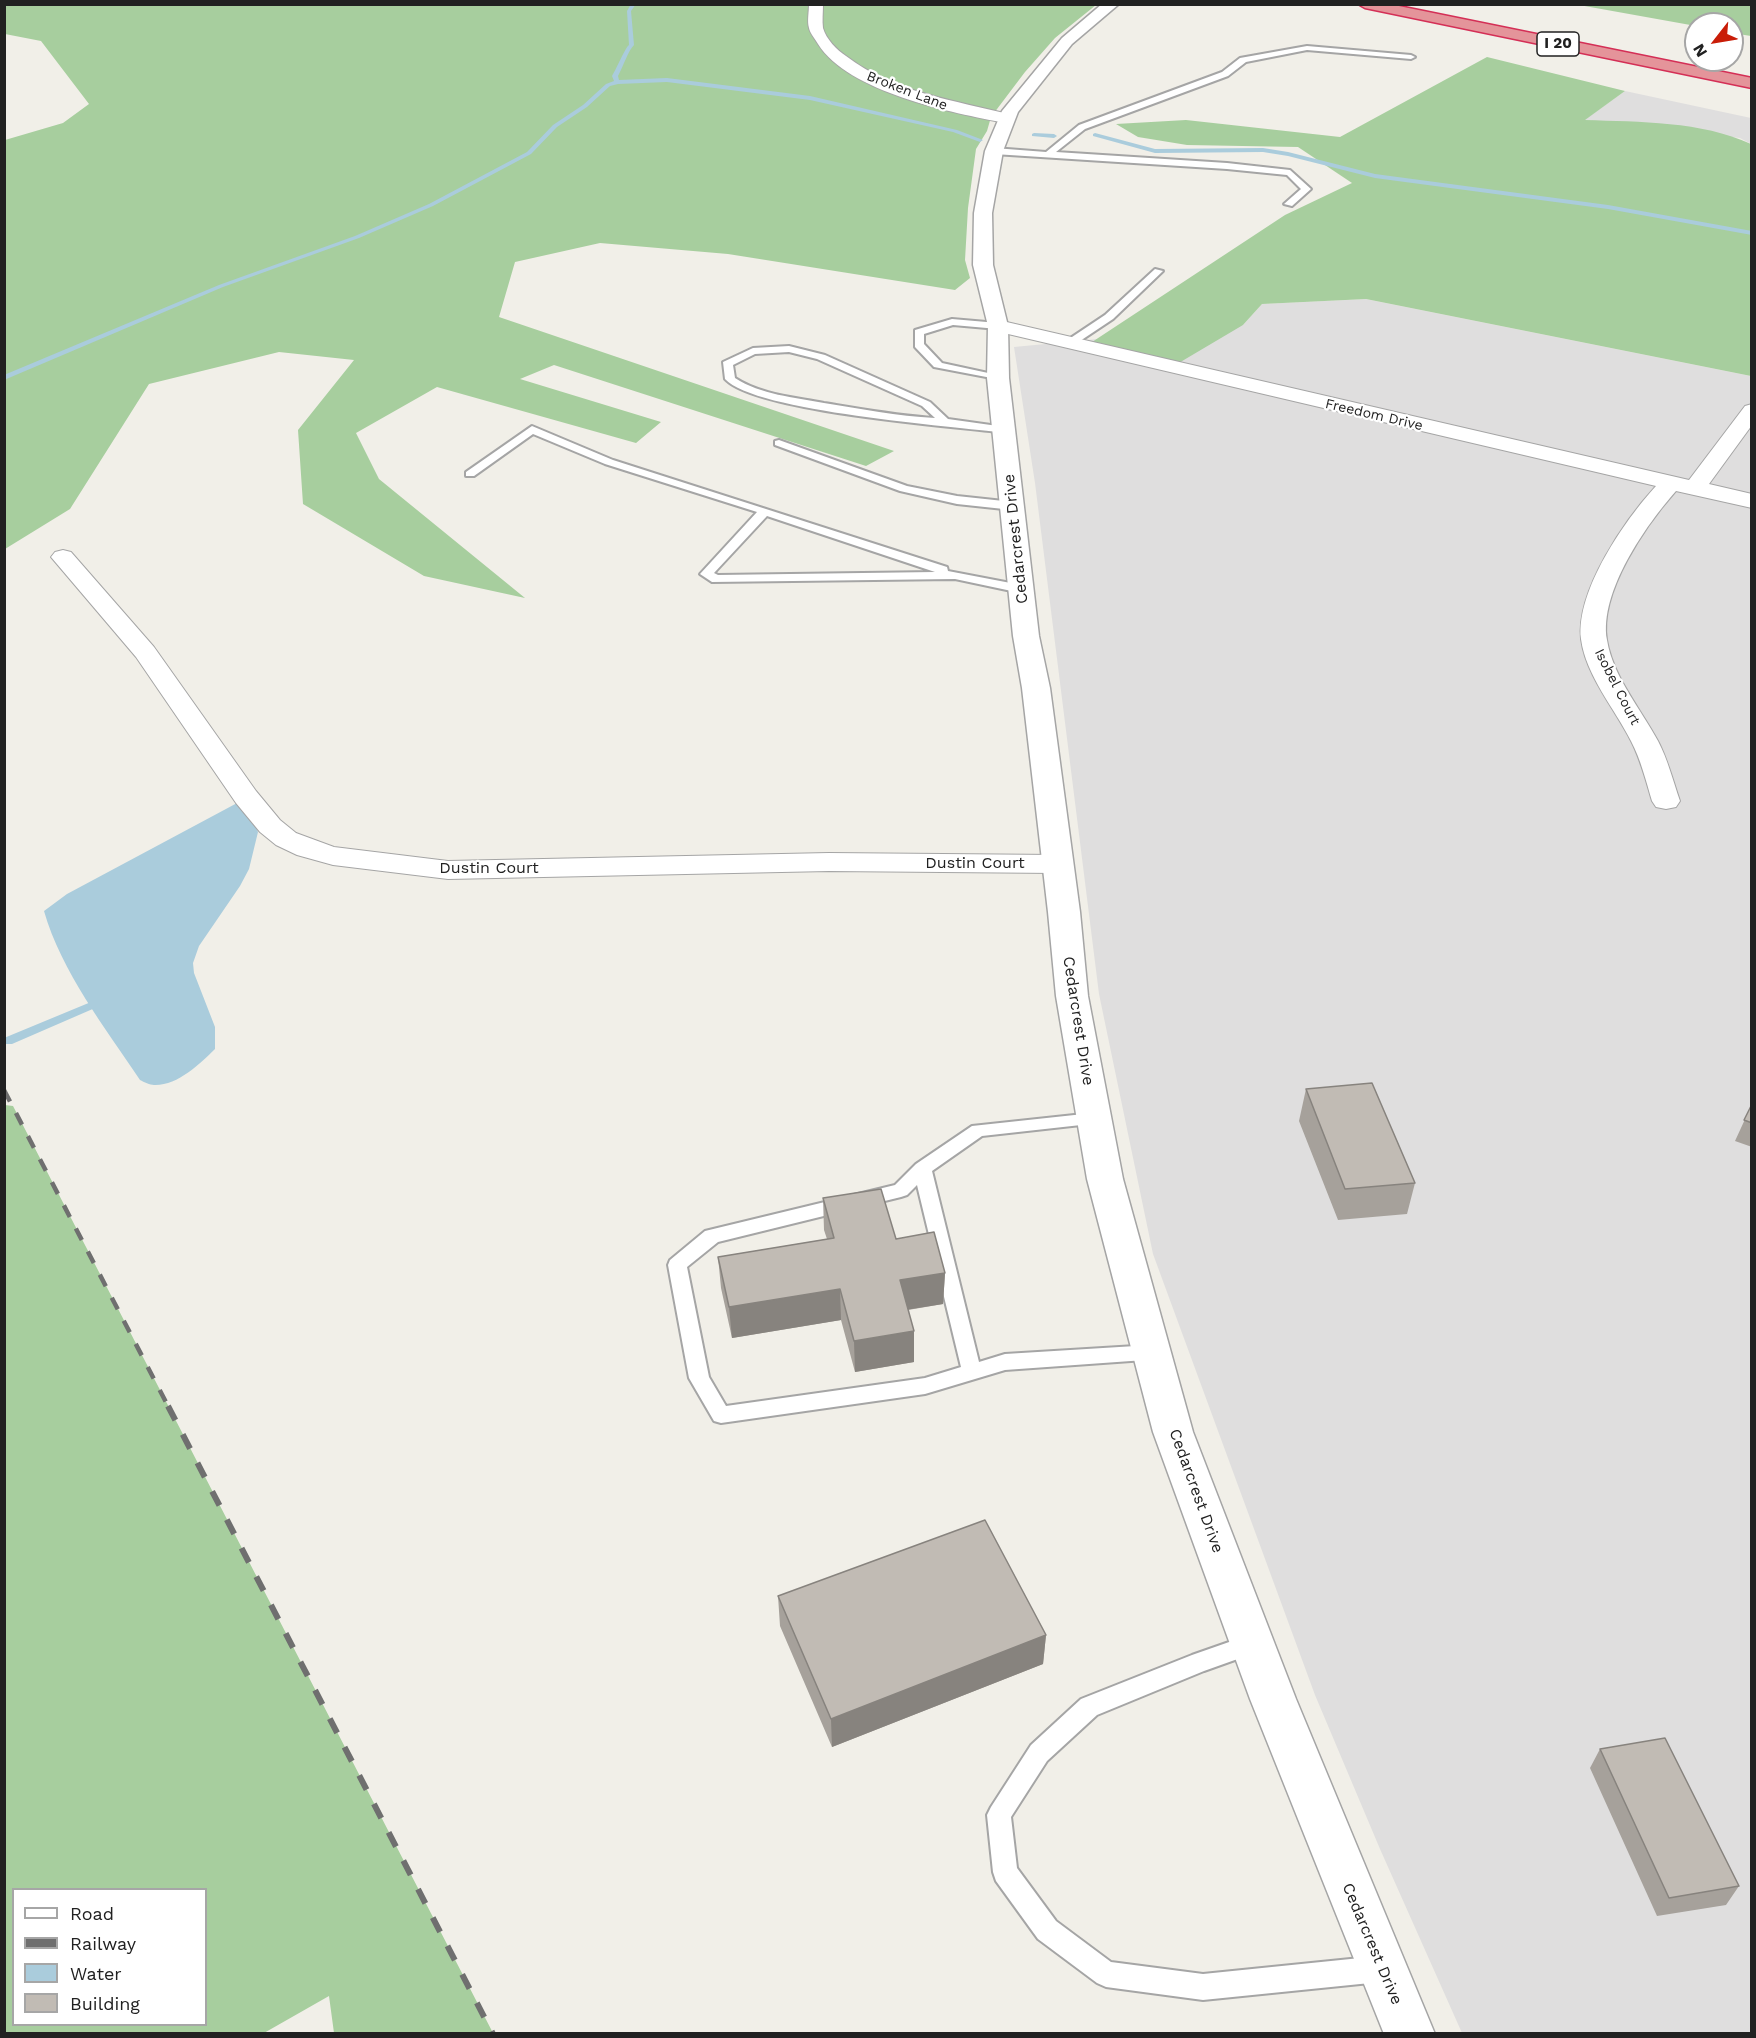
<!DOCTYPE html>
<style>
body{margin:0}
#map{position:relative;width:1756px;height:2038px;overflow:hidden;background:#f1efe8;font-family:"Work Sans",sans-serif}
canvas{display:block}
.frame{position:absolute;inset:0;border:6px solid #212121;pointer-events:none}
.legend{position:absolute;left:12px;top:1888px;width:195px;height:138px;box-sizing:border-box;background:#fff;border:2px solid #a6a6a6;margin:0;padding:8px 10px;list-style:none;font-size:18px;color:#212121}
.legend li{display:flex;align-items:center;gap:12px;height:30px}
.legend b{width:30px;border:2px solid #a6a6a6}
.north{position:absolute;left:1684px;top:12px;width:60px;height:60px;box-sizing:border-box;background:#fff;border:2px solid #a6a6a6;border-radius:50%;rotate:239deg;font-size:16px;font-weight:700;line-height:24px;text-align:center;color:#212121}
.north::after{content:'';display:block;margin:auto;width:21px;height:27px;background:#c91d08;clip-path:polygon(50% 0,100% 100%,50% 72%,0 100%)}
</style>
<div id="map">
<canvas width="1756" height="2038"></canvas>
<div class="frame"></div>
<ul class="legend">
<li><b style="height:8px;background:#fff"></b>Road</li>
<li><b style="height:8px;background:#6f6f6f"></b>Railway</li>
<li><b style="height:16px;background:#aaccdc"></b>Water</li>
<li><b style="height:16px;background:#c1bbb4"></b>Building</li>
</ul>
<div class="north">N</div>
</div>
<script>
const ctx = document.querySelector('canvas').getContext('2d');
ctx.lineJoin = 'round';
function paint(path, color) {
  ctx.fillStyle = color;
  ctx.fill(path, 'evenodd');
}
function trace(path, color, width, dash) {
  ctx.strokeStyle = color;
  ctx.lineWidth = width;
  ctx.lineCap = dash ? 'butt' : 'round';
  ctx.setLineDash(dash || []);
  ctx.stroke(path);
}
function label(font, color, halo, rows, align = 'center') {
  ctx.font = font + ' "Work Sans",sans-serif';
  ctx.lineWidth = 4.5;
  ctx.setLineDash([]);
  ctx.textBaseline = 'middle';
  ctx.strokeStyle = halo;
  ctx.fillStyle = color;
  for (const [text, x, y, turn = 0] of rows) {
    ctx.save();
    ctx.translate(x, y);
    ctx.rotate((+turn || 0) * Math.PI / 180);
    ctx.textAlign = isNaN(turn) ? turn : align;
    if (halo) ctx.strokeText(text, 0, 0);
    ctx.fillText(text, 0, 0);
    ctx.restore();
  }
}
paint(new Path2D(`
 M1625 91 1751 118V144L1740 138 1584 120Z
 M1366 299 1751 376V2033H1462L1380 1849 1315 1695 1153 1254 1099 994 1035 483 1014 347 1243 325 1262 304Z`), '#dfdede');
paint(new Path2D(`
 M5 5H1096L1055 38 1025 72 991 117 987 131 976 149 968 208 965 260 970 278 955 290 728 254 600 243 515 262 499 317 894 451 866 466 554 365 520 379 661 422 636 443 437 387 356 433 379 479 525 598 424 576 303 504 298 430 354 360 279 352 149 384 70 509 5 549V140L63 123 89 104 41 41 5 34Z
 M1579 5H1751V36L1732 33V24H1696V26Z
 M1487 57 1625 91 1585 120C1640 122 1701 121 1751 144V376L1366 299 1262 304 1243 325 1172 367 1086 346 1285 215 1352 183 1298 147 1187 145 1138 137 1116 124 1186 120 1340 137Z
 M5 1105 13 1106 493 2033H334L329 1996 264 2033H5ZM14 1890H206V2024H14Z`), '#a7ce9e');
paint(new Path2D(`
 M239 802 250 814 258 832 249 869 240 886 199 946 193 963 194 973 215 1027V1049C200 1064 177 1086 154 1085 150 1085 144 1082 140 1080 106 1029 61 971 44 911L67 894Z`), '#aaccdc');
paint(new Path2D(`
 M631 4H636L631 11 634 45C628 51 623 67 618 76L619 80 667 78 810 96 957 130 983 140 980 142 953 132 810 100 667 82 618 84 610 86 587 107 557 127 531 154 433 206 359 238 223 287 4 380V375L219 285 355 236 429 204 527 152 553 125 583 105 606 84 614 81 612 76C617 68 625 48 629 45L627 11Z
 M1034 133 1054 134 1057 136 1054 138 1032 136V134Z
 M1095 133 1155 149 1263 148 1288 152 1375 174 1608 205 1752 231V235L1608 209 1375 178 1288 156 1263 152 1155 153 1093 136V134Z
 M91 1002 95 1004 96 1006 95 1008 12 1044H4V1038Z`), '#aaccdc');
const service = new Path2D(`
 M1307 46 1411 55 1415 57 1411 59 1307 50 1246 62 1228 76 1085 129 1056 152 1227 163 1290 170 1311 189 1292 206 1284 204 1301 189 1287 175 1227 169 994 154 990 151 994 148 1046 152 1079 125 1222 72 1240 58Z
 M1155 269 1163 271 1113 319 1074 345H1066V341L1105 315Z
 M952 319 998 323 1003 326 998 329 953 325 924 334V344L942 363 1002 376V380L934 367 915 347V330Z
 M789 346 825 355 930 402 948 419 1005 427 1011 430 1005 433C953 426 755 412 725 379L723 362 753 348ZM789 352 817 359 922 406 935 418C897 416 861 409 824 403 794 397 761 395 735 378L733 365 755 354Z
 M532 426 613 460 947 567 948 571 1021 585 1027 589 1021 593 955 579 712 582 700 574 757 512 605 464 533 434 474 476H466V472ZM767 516 935 572 718 575 714 573Z
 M779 440 907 486 957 496 1013 502 1019 506 1013 510 957 504 900 491 775 445V441Z
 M1093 1113 1099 1115 1102 1119 1099 1123 982 1136 932 1171 979 1362 1005 1354 1152 1345 1159 1347 1162 1353 1159 1359 1005 1370 925 1394 721 1423 714 1421 689 1378 668 1265 670 1260 705 1231 895 1185 916 1164 972 1126ZM917 1185 961 1367 925 1378 726 1406 709 1377 687 1267 718 1242 901 1197 907 1195Z
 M1252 1634 1260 1637 1263 1644 1260 1651 1204 1671 1097 1715 1047 1761 1011 1817 1017 1868 1056 1921 1111 1962 1203 1974 1380 1956 1389 1960 1393 1969 1389 1978 1380 1982 1203 2000 1106 1987 1097 1983 1038 1939 996 1881 993 1872 987 1815 991 1807 1031 1745 1081 1699 1192 1655Z`);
const minor = new Path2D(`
 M809 4H823C823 12 822 21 823 28 826 39 837 50 846 56 894 93 954 100 1012 115L1014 118 1006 123C952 113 848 92 818 44 815 39 810 33 809 28 807 21 809 12 809 4Z
 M998 320 1689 480 1745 406 1752 404V425L1709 484 1752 494V508L1676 491C1646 525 1599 592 1607 640 1613 677 1641 709 1658 741 1668 760 1673 781 1680 801L1676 807 1666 809 1656 807 1652 801C1646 781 1641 760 1631 741 1615 709 1586 676 1581 639 1576 590 1625 520 1656 486L991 330 988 326 991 322Z
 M63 550 71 552 154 647 256 791 280 820 296 833 334 847 448 861 829 853 1056 855 1066 858 1070 864 1066 870 1056 873 829 871 448 879 333 865 297 855 276 845 260 832 236 803 136 657 51 557 55 552Z`);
const tertiary = new Path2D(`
 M1102 4H1119L1072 44 1018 112 1003 151 992 213 993 265 1008 326 1009 378 1039 636 1050 688 1080 912 1088 996 1123 1179 1193 1432 1296 1699 1435 2034H1384L1250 1699 1153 1432 1087 1179 1056 996 1048 912 1022 688 1013 636 987 378 988 326 973 265 974 213 985 151 1002 111 1062 38Z`);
const motorway = new Path2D(`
 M1358 4H1389L1752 78V88L1365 8Z`);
trace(service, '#a5a5a5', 4);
trace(minor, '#a5a5a5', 2);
trace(tertiary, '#a5a5a5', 3);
trace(motorway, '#d42f56', 3);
paint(service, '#fff');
paint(minor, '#fff');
paint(tertiary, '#fff');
paint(motorway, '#e4949a');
trace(new Path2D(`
 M4 1090 169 1408`), '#6f6f6f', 4.5, [13, 13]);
trace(new Path2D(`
 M168 1406 493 2034`), '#6f6f6f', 6, [16, 16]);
paint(new Path2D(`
 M1306 1089 1415 1183 1407 1214 1338 1220 1299 1121Z
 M1752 1104V1147L1735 1141Z
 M823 1198 896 1239 945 1273 943 1304 908 1310 914 1331V1362L855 1372 841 1320 732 1338 721 1288 718 1257 827 1239 824 1230Z
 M778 1596 1046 1635 1043 1664 832 1747 780 1626Z
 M1600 1749 1739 1886 1726 1905 1657 1916 1590 1768Z`), '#a6a19b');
paint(new Path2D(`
 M945 1273 943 1304 899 1311 900 1280Z
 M840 1289 841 1320 732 1338 729 1307Z
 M914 1331V1362L855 1372 854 1341Z
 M1046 1635 1043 1664 832 1747 831 1719Z`), '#87837e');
const building = new Path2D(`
 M1372 1083 1415 1183 1345 1189 1306 1089Z
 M1752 1104V1123L1744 1120Z
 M881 1189 896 1239 934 1232 945 1273 900 1280 914 1331 854 1341 840 1289 729 1307 718 1257 834 1238 823 1198Z
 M985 1520 1046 1635 831 1719 778 1596Z
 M1665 1738 1739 1886 1669 1898 1600 1749Z`);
paint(building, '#c1bbb4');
trace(building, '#87837e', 1.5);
label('14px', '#212121', '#fff', [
 ["Broken Lane",907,91,21],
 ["Freedom Drive",1374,415,13],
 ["Isobel Court",1617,687,63]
]);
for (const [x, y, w] of [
 [1558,44,42]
]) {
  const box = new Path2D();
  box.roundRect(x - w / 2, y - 12, w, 24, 4.5);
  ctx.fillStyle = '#fff';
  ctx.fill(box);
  trace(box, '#212121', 1.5);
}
label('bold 15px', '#212121', null, [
 ["I 20",1558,44]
]);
label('16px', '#212121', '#fff', [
 ["Cedarcrest Drive",1016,539,-96],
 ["Dustin Court",975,863],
 ["Dustin Court",489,868],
 ["Cedarcrest Drive",1078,1021,81],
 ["Cedarcrest Drive",1196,1491,70],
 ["Cedarcrest Drive",1372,1944,67]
]);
</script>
